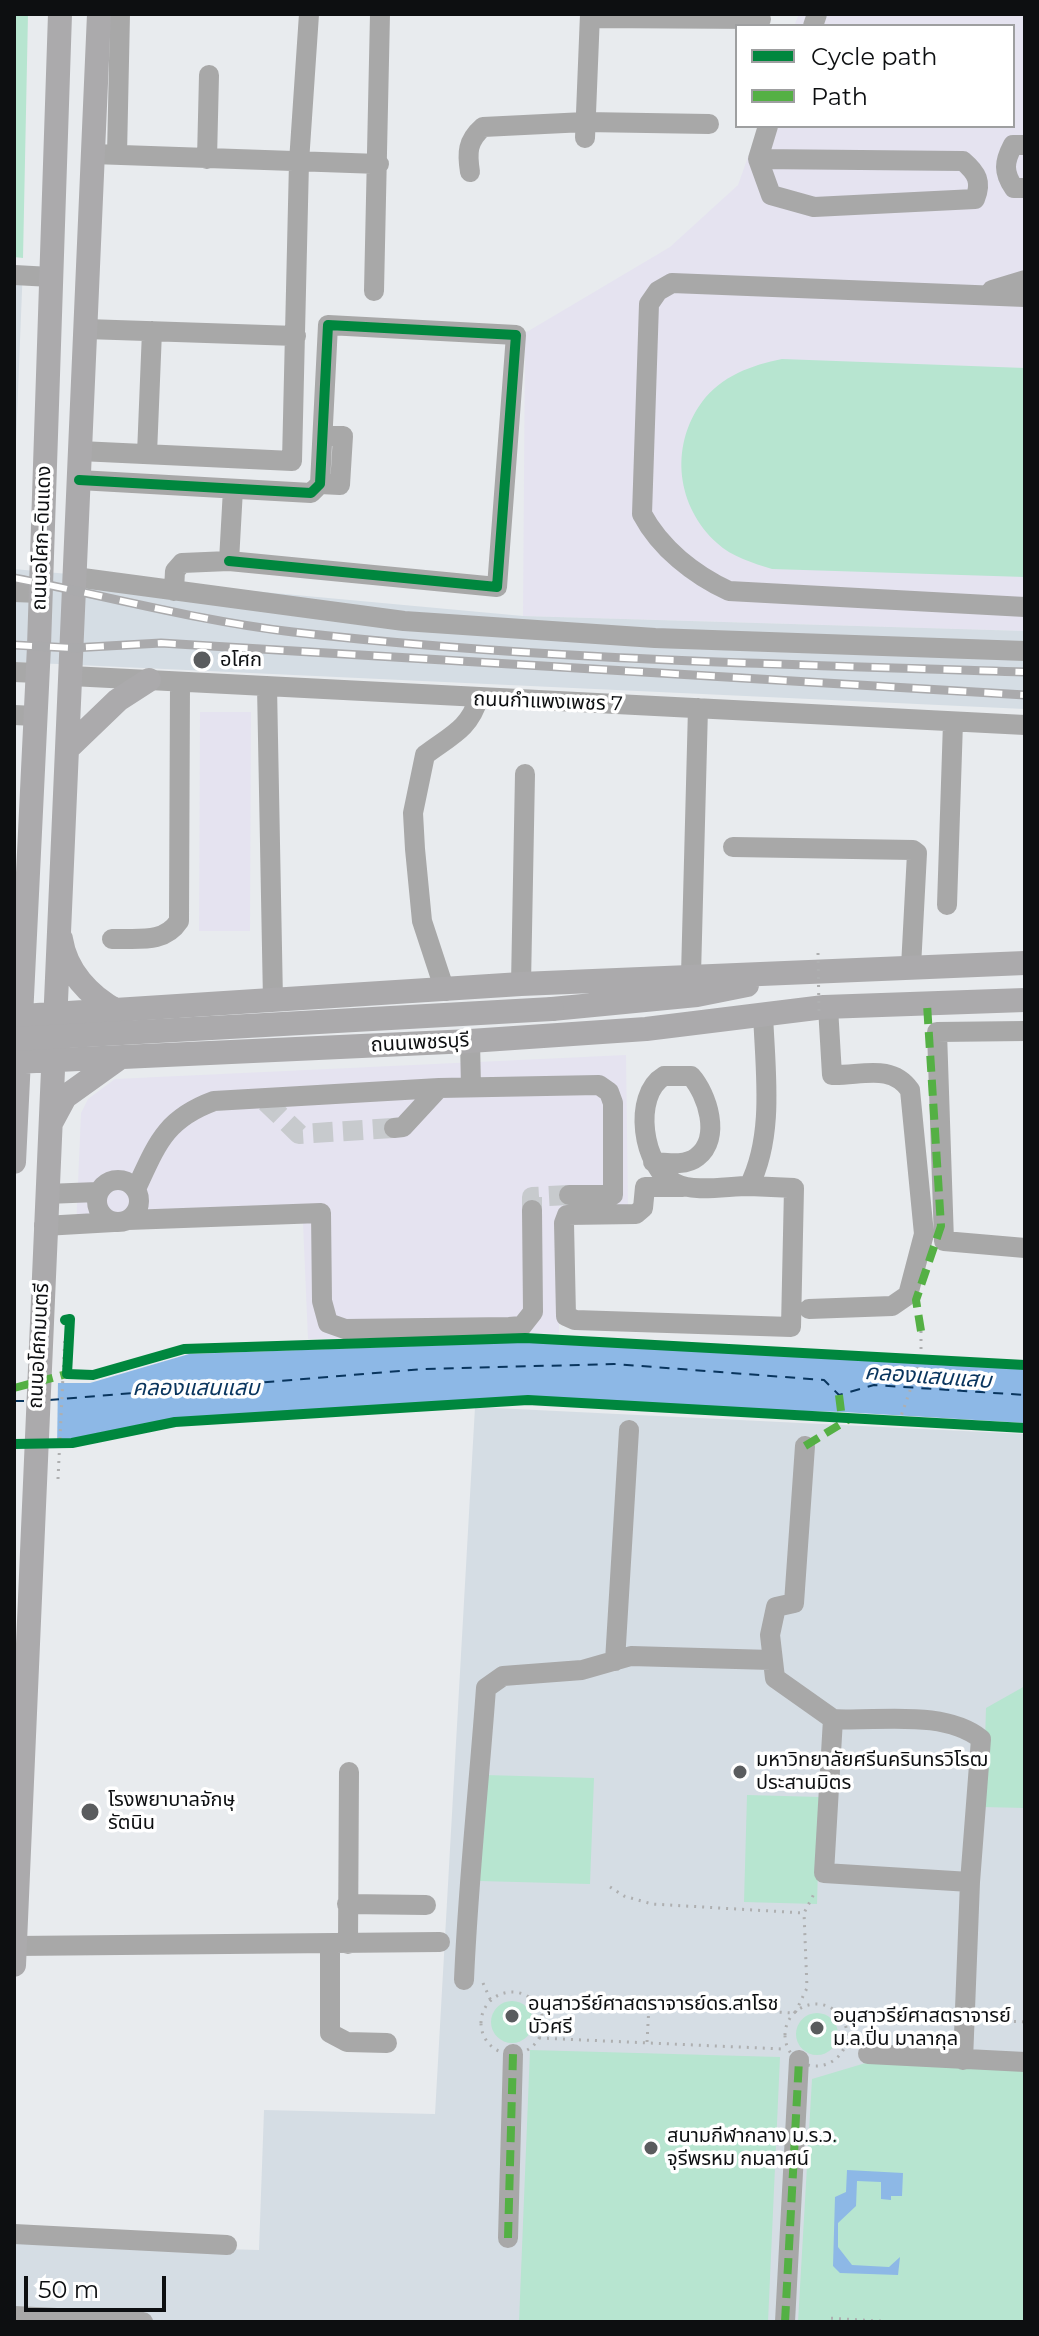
<!DOCTYPE html>
<meta charset="utf-8">
<style>
body{margin:0}
#map{position:relative;width:1039px;height:2336px;overflow:hidden;background:#e8ebee;font-family:Montserrat,sans-serif}
canvas{display:block}
.frame{position:absolute;inset:0;border:16px solid #0d0f11;pointer-events:none}
.legend{position:absolute;left:735px;top:24px;width:280px;height:104px;box-sizing:border-box;background:#fff;border:2px solid #9e9fa0;margin:0;padding:10px 14px;list-style:none;font-size:24px;color:#0d0f11}
.legend li{display:flex;align-items:center;gap:16px;height:40px}
.legend b{width:40px;border:2px solid #9e9fa0}
.scale{position:absolute;left:24px;top:2276px;width:142px;height:36px;box-sizing:border-box;border:4px solid #0d0f11;border-top:0;padding-left:10px;font-size:24px;line-height:28px;white-space:nowrap;color:#0d0f11;-webkit-text-stroke:6px #fff;paint-order:stroke}
</style>
<div id="map">
<canvas width="1039" height="2336"></canvas>
<div class="frame"></div>
<ul class="legend">
<li><b style="height:10px;background:#00873e"></b>Cycle path</li>
<li><b style="height:10px;background:#54b044"></b>Path</li>
</ul>
<div class="scale">50 m</div>
</div>
<script>
const ctx = document.querySelector('canvas').getContext('2d');
ctx.lineJoin = 'round';
function paint(path, color) {
  ctx.fillStyle = color;
  ctx.fill(path, 'evenodd');
}
function trace(path, color, width, dash) {
  ctx.strokeStyle = color;
  ctx.lineWidth = width;
  ctx.lineCap = dash ? 'butt' : 'round';
  ctx.setLineDash(dash || []);
  ctx.stroke(path);
}
function label(font, color, halo, rows, align = 'center') {
  ctx.font = font + ' Montserrat,"Noto Sans Thai",sans-serif';
  ctx.lineWidth = 7;
  ctx.setLineDash([]);
  ctx.textBaseline = 'middle';
  ctx.strokeStyle = halo;
  ctx.fillStyle = color;
  for (const [text, x, y, turn = 0] of rows) {
    ctx.save();
    ctx.translate(x, y);
    ctx.rotate((+turn || 0) * Math.PI / 180);
    ctx.textAlign = isNaN(turn) ? turn : align;
    if (halo) ctx.strokeText(text, 0, 0);
    ctx.fillText(text, 0, 0);
    ctx.restore();
  }
}
paint(new Path2D(`
 M799 14H1025V631L523 616 525 333 670 247 738 185 759 126H1013V26H794Z
 M200 712H251L250 931H199Z
 M626 1055 628 1209 559 1218V1333L308 1339 303 1223 76 1230 81 1113 88 1099 115 1079Z`), '#e5e3f0');
paint(new Path2D(`
 M14 265 23 266 14 491Z
 M14 569 523 616 1025 631V709L14 662Z
 M475 1407 1025 1434V2322H14L15 2243 259 2250 264 2110 435 2114Z`), '#d5dde4');
paint(new Path2D(`
 M14 14H28L23 258 14 257Z
 M782 359 1025 368V577L772 569C753 563 732 557 717 543 677 507 669 447 702 402 721 376 752 365 782 359Z
 M1025 1686V1808L983 1807 986 1708Z
 M484 1775 594 1778 590 1884 480 1881Z
 M747 1795 820 1797 817 1904 744 1902Z
 M491 2022a21 21 0 1 1 42 0a21 21 0 1 1-42 0Z
 M796 2034a21 21 0 1 1 42 0a21 21 0 1 1-42 0Z
 M530 2050 780 2057 768 2322H519Z
 M869 2062 1025 2070V2322H798L812 2079Z`), '#b7e5d0');
paint(new Path2D(`
 M526 1342 1025 1369V1423L843 1412 527 1404 176 1425 72 1446 14 1448V1383H90L189 1354Z
 M847 2170 903 2173 902 2196H891V2200L881 2199V2182L857 2181 856 2206 838 2223V2247L852 2265 889 2267 900 2257 898 2275 840 2273 833 2266 835 2197 846 2192Z`), '#8db8e6');
paint(new Path2D(`
 M14 1379H58L57 1451 14 1452Z`), '#e8ebee');
trace(new Path2D(`
 M49 1400 424 1369 614 1364 824 1380 839 1395 874 1385 1025 1395
 M14 1401H26`), '#09355e', 2, [10, 8]);
trace(new Path2D(`
 M266 1102 299 1134 394 1128
 M532 1210V1197L569 1195`), '#c7cacd', 20, [20, 10]);
trace(new Path2D(`
 M65 1320 70 1319 67 1374 93 1375 184 1349 324 1344
 M921 1331V1359
 M536 1338 572 1340
 M612 1343 1025 1365
 M58 1479 65 1335
 M610 1887 624 1896 652 1904 804 1913
 M483 1983 491 2001
 M481 2023a31 31 0 1 1 62 0a31 31 0 1 1-62 0Z
 M532 2000 795 2013 807 1988 804 1913 816 1890
 M785 2035a31 31 0 1 1 62 0a31 31 0 1 1-62 0Z
 M843 2019 865 2013 946 2018
 M982 2020 1025 2022
 M539 2038 783 2049
 M647 2042 649 2006
 M827 2322V2318L897 2322`), '#aeafb0', 3, [2, 6]);
trace(new Path2D(`
 M590 18 761 19
 M813 26 817 14
 M585 138 590 14
 M1025 145H1013C1004 162 1003 172 1014 188H1025
 M93 154 379 164
 M117 155 120 14
 M207 159 209 75
 M758 159 963 161C977 173 982 182 975 199L814 207 771 195 758 159 768 126
 M470 172C467 153 467 141 483 127L585 122 709 124
 M14 275 51 277
 M992 290 1025 280
 M374 291 380 14
 M1025 297 672 283 658 291 649 304 642 514C660 548 694 575 729 591L1025 607
 M86 329 296 336
 M80 451 292 461 299 162 309 14
 M147 454 152 331
 M79 480 311 493 320 484 328 325 516 335 497 587 229 561
 M320 484 340 485 343 436H323
 M75 577 404 621 655 638 1025 651
 M174 591 175 571 182 563 229 561 233 489
 M14 592 40 593
 M14 672 37 673
 M71 676 1025 725
 M267 686 273 1001
 M14 715 35 716
 M733 847 913 850 917 853 911 967
 M947 905 953 722
 M112 939C138 938 164 944 179 921L180 682
 M691 975 698 708
 M521 984 525 774
 M445 991 422 921 415 849 413 813 425 755C448 737 470 729 478 699
 M1025 1031 937 1032 944 1241 1025 1248
 M470 1041 471 1087
 M394 1128 403 1127 439 1088
 M653 1162C667 1163 686 1166 697 1157 722 1138 707 1094 691 1076H664C632 1095 642 1168 675 1183 694 1193 727 1186 749 1186 775 1135 765 1069 763 1013
 M97 1201a21 21 0 1 1 42 0a21 21 0 1 1-42 0Z
 M683 1187H645L643 1208 636 1214 567 1215 564 1223 566 1316 575 1320 791 1327 794 1188 749 1186
 M136 1189C157 1144 165 1119 214 1101L439 1088 599 1085 609 1092 613 1103V1195H569
 M46 1194 98 1192
 M128 1220 321 1213 322 1301 328 1323 345 1329 509 1327 522 1326 533 1312 532 1210
 M44 1226 114 1222
 M809 1309 892 1306 908 1295 924 1234 910 1090C891 1063 861 1076 832 1075L828 1007
 M805 1446 794 1603 776 1607 770 1635 775 1678 833 1719 824 1873 970 1882 963 2060
 M615 1661 629 1430
 M833 1719C879 1722 943 1709 981 1739L970 1882
 M347 1904 426 1905
 M330 1944V2033L347 2042 387 2043
 M348 1944 349 1772
 M15 1946 440 1942
 M464 1980C468 1882 479 1786 486 1688L503 1676 582 1670 631 1656 771 1660
 M868 2054 1025 2062
 M14 2234 227 2245
 M508 2238 513 2054
 M14 2316 143 2322
 M785 2322 799 2060`), '#a8a8a8', 20);
trace(new Path2D(`
 M67 749 118 700 149 680
 M61 939C66 971 89 996 117 1011
 M552 1009 697 995 747 985
 M37 1015 521 984 1025 963
 M14 1062 470 1041 646 1029 824 1007 1025 1000
 M51 1123 65 1097 118 1059
 M14 1162 39 646 60 14
 M14 1965 99 14`), '#abaaac', 24);
const rail = new Path2D(`
 M14 578C107 596 199 621 293 632 536 660 781 664 1025 672
 M14 645 72 648 161 643 1025 695`);
trace(rail, '#aaaaac', 9);
trace(rail, '#fff', 6, [18]);
trace(new Path2D(`
 M818 953 819 1012
 M899 1422 921 1359`), '#aeafb0', 3, [2, 6]);
trace(new Path2D(`
 M14 1039 552 1009`), '#abaaac', 24);
trace(new Path2D(`
 M921 1331 916 1300 941 1226 927 1004
 M14 1388 67 1374
 M839 1395 842 1419
 M805 1446 849 1419
 M508 2238 513 2054
 M785 2322 799 2060`), '#54b044', 8, [16, 8]);
trace(new Path2D(`
 M79 480 311 493 320 484 328 325 516 335 497 587 229 561
 M65 1320 70 1319 67 1374 93 1375 184 1349 525 1338 1025 1365
 M14 1444 72 1443 175 1422 528 1400 1025 1428`), '#00873e', 10);
for (const [x, y, r, color] of [
 [202,660,10,"#5a5c5e"],
 [740,1772,8,"#5a5c5e"],
 [90,1812,10,"#5a5c5e"],
 [512,2016,8,"#5a5c5e"],
 [817,2028,8,"#5a5c5e"],
 [651,2148,8,"#5a5c5e"]
]) {
  const dot = new Path2D();
  dot.arc(x, y, r, 0, 2 * Math.PI);
  ctx.fillStyle = color;
  ctx.fill(dot);
  trace(dot, '#fff', 3);
}
label('20px', '#0d0f11', '#fff', [
 ["ถนนอโศก-ดินแดง",42,538,-88],
 ["ถนนกำแพงเพชร 7",548,702,2],
 ["ถนนเพชรบุรี",420,1043,-3],
 ["ถนนอโศกมนตรี",39,1346,-87]
]);
label('20px', '#0d0f11', '#fff', [
 ["อโศก",220,660],
 ["มหาวิทยาลัยศรีนครินทรวิโรฒ",756,1760],
 ["ประสานมิตร",756,1783],
 ["โรงพยาบาลจักษุ",108,1800],
 ["รัตนิน",108,1823],
 ["อนุสาวรีย์ศาสตราจารย์ดร.สาโรช",528,2004],
 ["บัวศรี",528,2027],
 ["อนุสาวรีย์ศาสตราจารย์",833,2016],
 ["ม.ล.ปิ่น มาลากุล",833,2039],
 ["สนามกีฬากลาง ม.ร.ว.",667,2136],
 ["จุรีพรหม กมลาศน์",667,2159]
], 'left');
label('italic 22px', '#09355e', '#fff', [
 ["คลองแสนแสบ",928,1377,4],
 ["คลองแสนแสบ",196,1389]
]);
</script>
